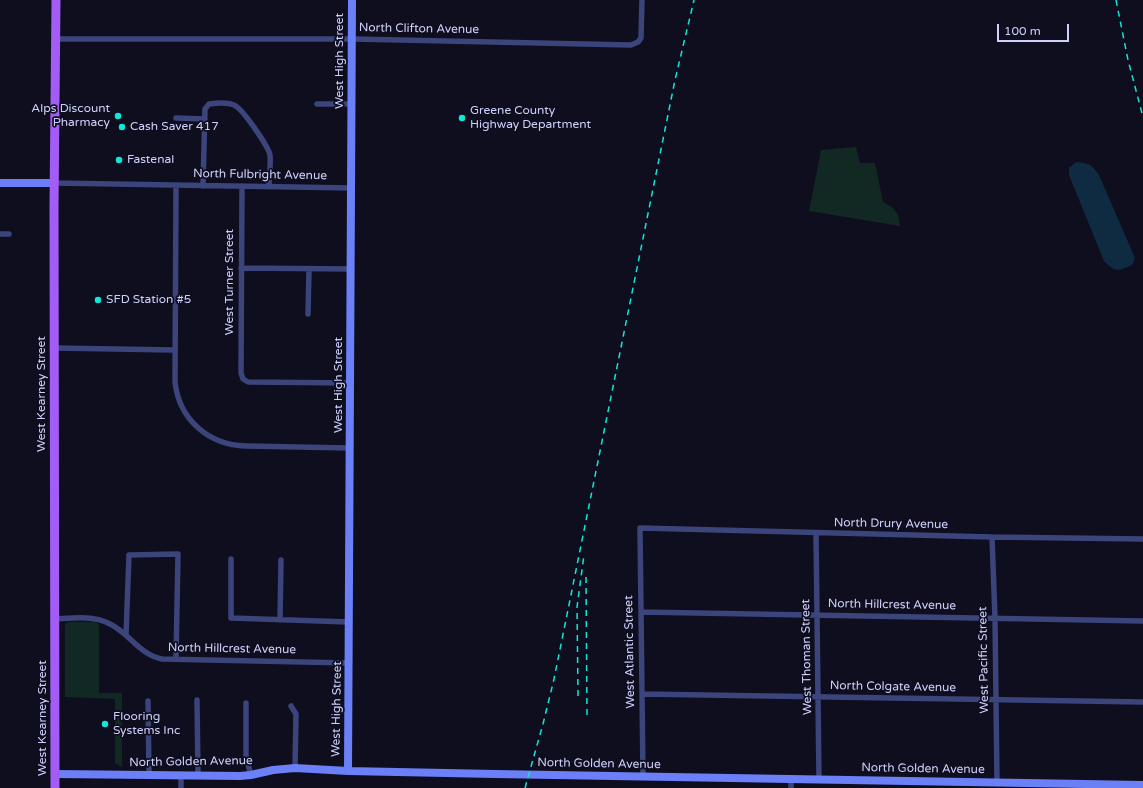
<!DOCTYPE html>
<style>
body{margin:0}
#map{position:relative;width:1143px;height:788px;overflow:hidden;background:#0e0e1f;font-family:"Varela Round",sans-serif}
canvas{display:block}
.scale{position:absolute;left:997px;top:24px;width:72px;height:18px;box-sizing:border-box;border:2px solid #ced0fc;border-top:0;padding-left:5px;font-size:12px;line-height:14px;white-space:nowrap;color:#ced0fc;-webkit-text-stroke:3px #0e0e1f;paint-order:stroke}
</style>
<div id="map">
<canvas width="1143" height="788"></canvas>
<div class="scale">100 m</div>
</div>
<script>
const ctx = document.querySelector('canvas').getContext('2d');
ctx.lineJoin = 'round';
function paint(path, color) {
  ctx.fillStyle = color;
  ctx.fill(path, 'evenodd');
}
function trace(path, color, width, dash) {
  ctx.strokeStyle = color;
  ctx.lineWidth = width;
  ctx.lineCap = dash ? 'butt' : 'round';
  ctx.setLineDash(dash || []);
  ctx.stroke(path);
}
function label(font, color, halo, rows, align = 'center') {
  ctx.font = font + ' "Varela Round",sans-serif';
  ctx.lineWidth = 3.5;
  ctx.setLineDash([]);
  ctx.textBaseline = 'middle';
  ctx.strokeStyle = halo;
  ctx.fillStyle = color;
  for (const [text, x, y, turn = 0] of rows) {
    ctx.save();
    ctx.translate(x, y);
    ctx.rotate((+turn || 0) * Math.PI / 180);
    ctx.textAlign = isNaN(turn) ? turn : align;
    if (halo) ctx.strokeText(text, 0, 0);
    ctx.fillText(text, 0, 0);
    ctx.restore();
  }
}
paint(new Path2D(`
 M856 147 860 163H875L883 202C895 208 899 212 900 226L809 211 821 150Z
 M68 622H94L99 624V693H122V767L115 763V699L65 697V624Z`), '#112823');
paint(new Path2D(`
 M1076 162C1089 163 1091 164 1099 175L1135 258 1132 265C1118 271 1116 273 1104 261L1069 175V168Z`), '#0f2b41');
trace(new Path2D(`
 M56 39H353L631 45 638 42 641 38 642 0
 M317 104H352
 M176 118 205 119
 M54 183 352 188
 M176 185 175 382C179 419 208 445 246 446L350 448
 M203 186 205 109 209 104C217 103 227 102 234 105 243 109 268 146 270 155 271 165 269 177 269 187
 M242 186 241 373 243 379 248 382 351 383
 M0 234H9
 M241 268 351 269
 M308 314 309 270
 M54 348 174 350
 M816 533 819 780
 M992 537 995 618 997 782
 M231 559V618L349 622
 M641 612 1143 621
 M55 619C73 618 94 615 110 624 129 633 140 655 162 659L349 663
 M280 620 281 560
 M126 635 129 555 178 554 176 659
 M642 694 1143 702
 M197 700 198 775
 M148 701 149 775
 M246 703V757L251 775
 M291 706 296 714 295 768
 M643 776 640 528 992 537 1143 539
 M791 779V788
 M181 788V775`), '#3b447b', 5.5);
trace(new Path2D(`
 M0 183H54
 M348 771 352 0
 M55 774 240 776 251 775 273 770 295 768 348 771 495 774 1143 785`), '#6b7ff6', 8);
trace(new Path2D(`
 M55 788 54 207 56 0`), '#a35cf5', 9);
trace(new Path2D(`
 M1116 0 1128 60 1143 117
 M586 577 587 716
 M578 696 577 607 584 555
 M525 788 543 724 554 679 675 80 694 0`), '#0ee8da', 1.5, [6, 5]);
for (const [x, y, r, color] of [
 [118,116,4,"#0ee8da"],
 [462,118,4,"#0ee8da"],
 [122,127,4,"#0ee8da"],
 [119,160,4,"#0ee8da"],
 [98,300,4,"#0ee8da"],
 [105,724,4,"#0ee8da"]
]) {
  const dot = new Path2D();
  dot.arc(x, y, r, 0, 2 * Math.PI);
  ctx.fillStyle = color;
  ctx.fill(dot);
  trace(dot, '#0e0e1f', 1.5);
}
label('12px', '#ced0fc', '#0e0e1f', [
 ["North Clifton Avenue",419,29,1],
 ["West High Street",340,61,-90],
 ["North Fulbright Avenue",260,175,1],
 ["West Turner Street",230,282,-90],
 ["West High Street",339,385,-90],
 ["West Kearney Street",42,394,-90],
 ["North Drury Avenue",891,524,1],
 ["North Hillcrest Avenue",892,605,1],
 ["North Hillcrest Avenue",232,649,1],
 ["West Atlantic Street",630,652,-91],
 ["West Thoman Street",807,657,-91],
 ["West Pacific Street",984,660,-91],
 ["North Colgate Avenue",893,687,1],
 ["West High Street",337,709,-89],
 ["West Kearney Street",43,718,-90],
 ["North Golden Avenue",191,762,-1],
 ["North Golden Avenue",599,764,1],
 ["North Golden Avenue",923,769,1]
]);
label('12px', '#ced0fc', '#0e0e1f', [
 ["Alps Discount",110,109,"right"],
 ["Pharmacy",110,123,"right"],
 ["Greene County",470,111],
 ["Highway Department",470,125],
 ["Cash Saver 417",130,127],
 ["Fastenal",127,160],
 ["SFD Station #5",106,300],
 ["Flooring",113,717],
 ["Systems Inc",113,731]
], 'left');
</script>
